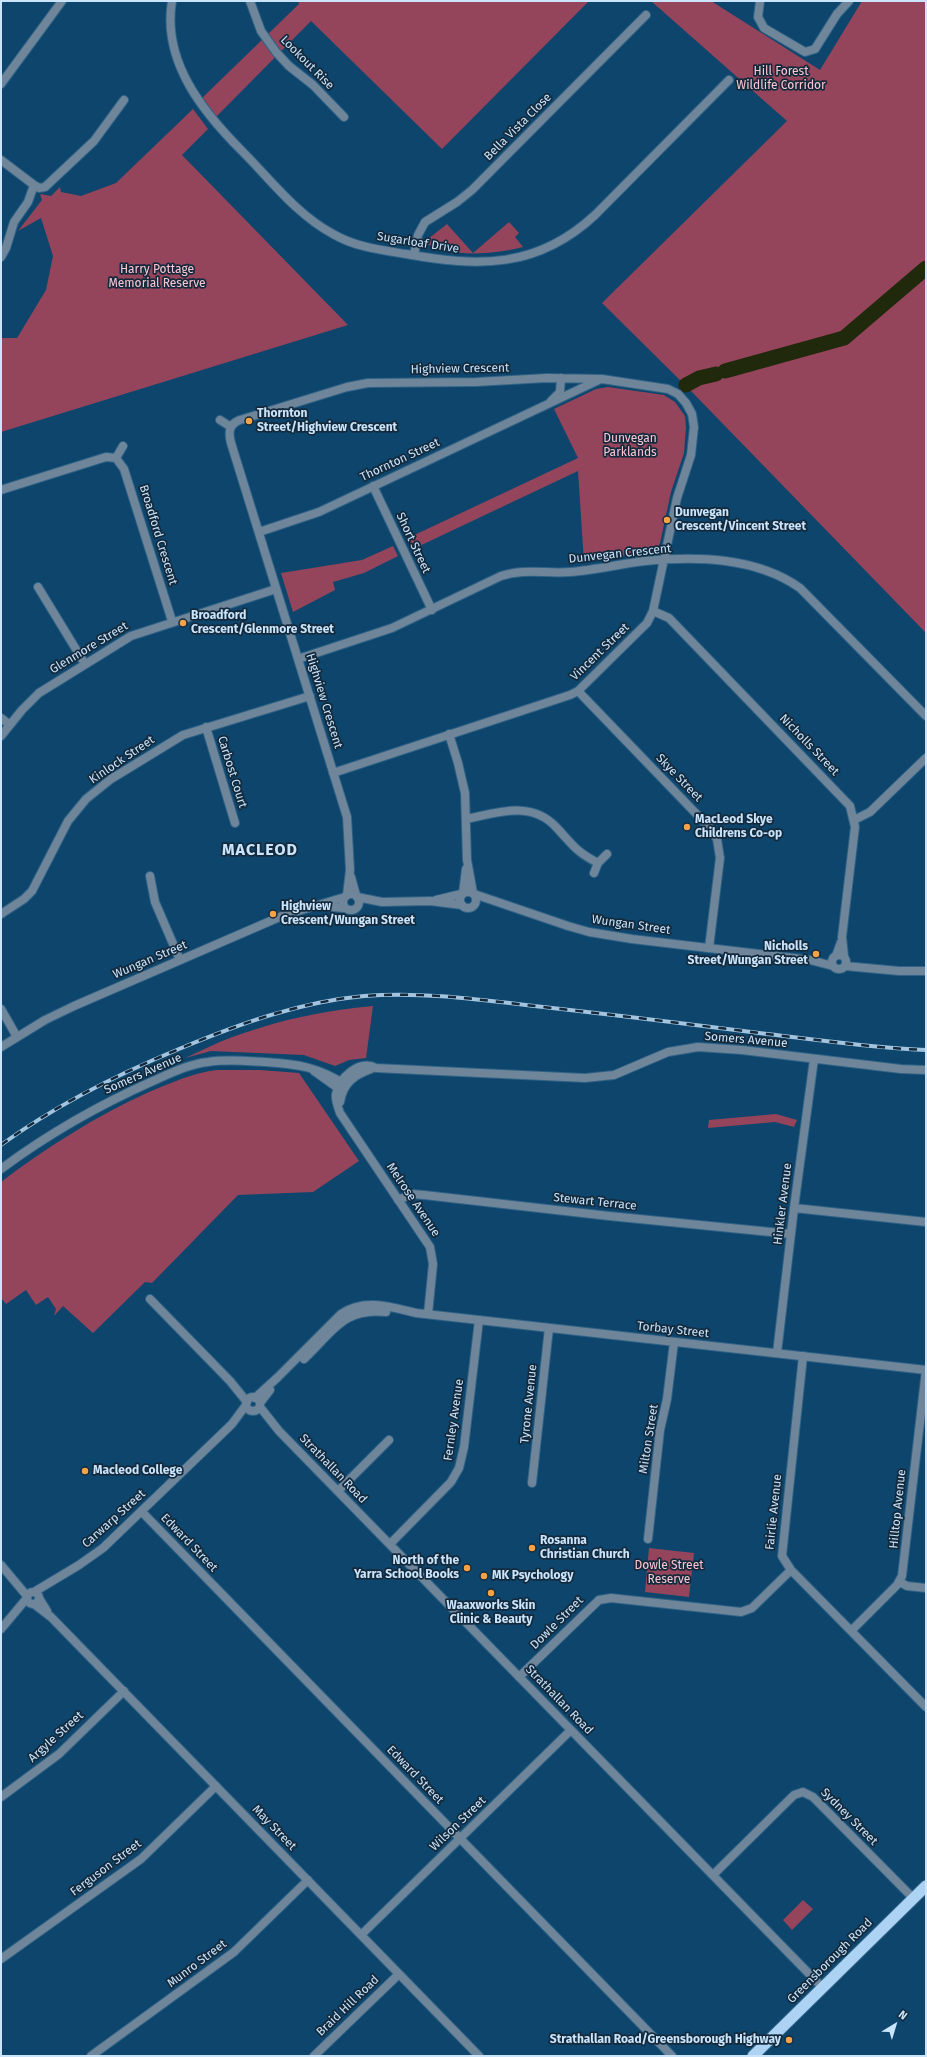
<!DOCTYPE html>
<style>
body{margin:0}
#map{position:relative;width:927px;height:2057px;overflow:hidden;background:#0d456c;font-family:"Fira Sans",sans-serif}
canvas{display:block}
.frame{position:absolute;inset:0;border:2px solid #c9e4fb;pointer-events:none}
.north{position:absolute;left:875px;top:2005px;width:40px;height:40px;-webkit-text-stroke:3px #142a3c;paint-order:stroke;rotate:38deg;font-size:11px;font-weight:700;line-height:16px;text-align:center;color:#c9e4fb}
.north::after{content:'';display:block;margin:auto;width:14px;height:18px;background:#c9e4fb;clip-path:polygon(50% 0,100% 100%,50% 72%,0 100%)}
</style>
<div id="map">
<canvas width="927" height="2057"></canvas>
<div class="frame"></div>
<div class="north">N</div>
</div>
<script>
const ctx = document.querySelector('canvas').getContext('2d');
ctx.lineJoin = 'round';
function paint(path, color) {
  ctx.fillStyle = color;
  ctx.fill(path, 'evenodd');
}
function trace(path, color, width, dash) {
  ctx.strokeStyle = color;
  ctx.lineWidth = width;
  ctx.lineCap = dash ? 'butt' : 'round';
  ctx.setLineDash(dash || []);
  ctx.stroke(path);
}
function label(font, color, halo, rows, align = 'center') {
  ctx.font = font + ' "Fira Sans",sans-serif';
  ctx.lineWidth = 3.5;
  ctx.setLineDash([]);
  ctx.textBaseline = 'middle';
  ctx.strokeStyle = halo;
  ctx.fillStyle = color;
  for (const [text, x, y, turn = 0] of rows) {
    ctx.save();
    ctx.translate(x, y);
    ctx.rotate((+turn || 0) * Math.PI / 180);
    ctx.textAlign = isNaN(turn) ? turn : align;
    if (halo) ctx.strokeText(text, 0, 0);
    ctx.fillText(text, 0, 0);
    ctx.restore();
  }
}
paint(new Path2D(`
 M298 1H589L442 149 311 21 216 117 201 99 299 4Z
 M651 1H711L820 70 862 1H926V633L691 391 602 303 787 121Z
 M193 109 208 129 182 155 348 325 1 432V338H17L46 290 53 256 41 218 18 231 42 200 40 194 51 196 60 187 61 192 81 196 116 183Z
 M509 222 519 233 515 237 523 247C497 254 451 258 427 244L428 239 447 224 473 253Z
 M608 387 664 395 675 402 685 416 686 427 684 453 671 492 660 543 656 550 584 562 578 471 413 549 408 538 578 458 554 409 596 389Z
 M393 546 398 556 364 573 333 582 335 590 293 612 281 573 362 560Z
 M373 1006 366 1058 349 1060 335 1066 304 1055 211 1051 185 1058C203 1050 222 1040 241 1034 284 1019 327 1010 373 1006Z
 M216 1070H260L299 1073 359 1161 313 1192 238 1195 152 1283 145 1282 93 1333 63 1306 54 1316 56 1309 48 1297 36 1305 26 1290 6 1304 1 1298V1182C47 1147 96 1116 149 1092 171 1083 192 1073 216 1070Z
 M776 1114 797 1120 794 1127 775 1122 708 1128 709 1120Z
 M649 1548 694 1553 689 1597 645 1592Z
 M803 1900 813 1909 792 1930 783 1920Z`), '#95455b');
trace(new Path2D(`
 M725 371 844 338 926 268
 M686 385 699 378 716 374`), '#20290c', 15);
const minor = new Path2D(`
 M172 1C162 61 202 111 242 151 270 179 297 215 333 234 355 247 381 250 406 254 479 267 537 269 595 215L729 80
 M250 1 261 31 276 52 289 66 313 85 344 117
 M760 1 758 17 764 28 805 52 815 49 837 14 849 1
 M1 84 62 1
 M1 160 34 185 39 188 45 187 94 141 124 100
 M414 255 418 235 425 222 457 202 472 190 646 15
 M1 257 6 248 14 222 28 202 34 185
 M551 401 560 392 561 378
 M220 420 231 427
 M116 458 123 446
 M373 486 432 610
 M1 490 106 457 116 458 124 469 172 621
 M259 532 319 512 601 379
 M38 587 85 664
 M653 611 669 618 850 806 855 827 842 937 844 956
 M298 659 392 628 501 576C524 568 546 574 570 572 595 570 620 564 645 561 697 556 756 557 800 588L926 716
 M578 691 709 827 717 839 720 858 709 948
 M1 718 10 725
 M206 727 235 823
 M449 734 458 763 465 793 467 860 473 893
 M1 736 22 710 39 693 131 636 276 589
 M333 773 570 695 578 691 647 623 653 611 677 498 691 455 694 427 692 414 686 403 678 394 668 389 602 379 547 378 476 382 368 383 347 387 240 420C229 424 228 432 231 443L347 817 350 870 347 895
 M466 819C497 813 531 800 556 827 573 845 575 851 598 863
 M854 820 870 812 926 758
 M594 873 598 863 607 854
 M150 876 155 902 180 960
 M351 877 356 895
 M463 893 466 869
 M1 914 24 899 32 891 68 821 86 799 111 779 183 735 310 696
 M836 956 841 942
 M1 1009 17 1037
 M314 1071 342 1091
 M340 1102C343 1083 354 1075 371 1069
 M1 1169C48 1134 99 1105 153 1081 171 1073 189 1064 208 1062 227 1059 246 1061 265 1062 298 1064 318 1067 346 1085
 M398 1200 412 1194 424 1195 609 1216 791 1234
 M794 1208 926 1222
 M150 1299 230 1381 247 1402
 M428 1314 433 1264 430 1247 340 1113C338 1107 335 1100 336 1094 339 1078 359 1059 376 1068L585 1078 614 1075 668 1052 698 1047 742 1050 901 1069 926 1070
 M777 1353 794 1208 814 1059
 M803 1356 782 1556 791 1570 926 1707
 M260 1407 279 1431 822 1987
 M532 1483 549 1328
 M338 1491 389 1440
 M142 1512 672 2056
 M648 1539 660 1430 667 1399 674 1342
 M390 1544 451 1482 459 1468 464 1447 479 1320
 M1 1565 27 1596
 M900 1582 907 1586 926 1588
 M39 1598 47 1611
 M34 1604 51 1617 479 2056
 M851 1631 897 1585 902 1576 926 1370
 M519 1677 599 1600 611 1598 741 1612 752 1608 791 1570
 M1 1797 59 1754 124 1691
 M713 1875 794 1795 803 1792 813 1797 913 1898
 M361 1935 571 1730
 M1 1959 141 1859 216 1786
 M91 2056 234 1952 308 1880
 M314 2056 399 1974`);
const tertiary = new Path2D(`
 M460 900a8 8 0 1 1 16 0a8 8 0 1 1-16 0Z
 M343 902a8 8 0 1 1 16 0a8 8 0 1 1-16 0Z
 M474 894 568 926 589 932 632 939 810 960 833 966
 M357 897 382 902 430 901 462 905
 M436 900 461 894
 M322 906 344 908
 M832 962a7 7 0 1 1 14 0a7 7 0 1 1-14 0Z
 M845 966 899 971H926
 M1 1047 45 1020 74 1006 282 916 345 897
 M304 1359C332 1333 343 1307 386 1312
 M246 1404a7 7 0 1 1 14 0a7 7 0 1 1-14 0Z
 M255 1398 278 1377 341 1314C364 1298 391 1307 416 1313L926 1370
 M260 1403 270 1390
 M34 1592 79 1565 103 1548 232 1424 246 1405
 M27 1598a6 6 0 1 1 12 0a6 6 0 1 1-12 0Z
 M1 1629 27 1598`);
const trunk = new Path2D(`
 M753 2056 926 1886`);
trace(minor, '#2f6286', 10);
trace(tertiary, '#2f6286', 10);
trace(trunk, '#2f6286', 13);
trace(minor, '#6f8599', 8);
trace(tertiary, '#6f8599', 8);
trace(trunk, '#acd3f4', 11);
const rail = new Path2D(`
 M1 1145C56 1105 116 1075 179 1049 239 1024 299 1002 364 996 427 991 489 1001 552 1008 624 1016 696 1025 767 1034 820 1040 873 1048 926 1050`);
trace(rail, '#a3c4de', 4);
trace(rail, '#142a3c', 2.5, [8]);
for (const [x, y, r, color] of [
 [249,421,4,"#f6a247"],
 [667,520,4,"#f6a247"],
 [183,623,4,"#f6a247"],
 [687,827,4,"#f6a247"],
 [273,914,4,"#f6a247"],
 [816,954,4,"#f6a247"],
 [85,1471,4,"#f6a247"],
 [532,1548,4,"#f6a247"],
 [467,1568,4,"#f6a247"],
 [484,1576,4,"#f6a247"],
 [491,1593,4,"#f6a247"],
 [789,2040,4,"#f6a247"]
]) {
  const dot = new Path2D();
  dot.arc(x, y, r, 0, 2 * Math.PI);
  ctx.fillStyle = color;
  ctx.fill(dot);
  trace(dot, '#142a3c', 1.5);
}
label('12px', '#c9e4fb', '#142a3c', [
 ["Lookout Rise",307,63,45],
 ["Bella Vista Close",518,127,-45],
 ["Sugarloaf Drive",418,243,9],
 ["Highview Crescent",460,369,-1],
 ["Thornton Street",400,460,-25],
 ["Broadford Crescent",158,535,73],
 ["Short Street",413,543,65],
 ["Dunvegan Crescent",620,554,-6],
 ["Glenmore Street",89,648,-31],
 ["Vincent Street",600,652,-44],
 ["Highview Crescent",324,701,73],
 ["Nicholls Street",809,745,46],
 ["Kinlock Street",122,760,-34],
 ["Carbost Court",232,772,73],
 ["Skye Street",679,778,46],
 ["Wungan Street",631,925,8],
 ["Wungan Street",150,960,-23],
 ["Somers Avenue",746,1040,5],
 ["Somers Avenue",143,1074,-24],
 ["Melrose Avenue",413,1200,56],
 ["Stewart Terrace",595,1202,6],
 ["Hinkler Avenue",783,1204,-83],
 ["Torbay Street",673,1330,6],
 ["Tyrone Avenue",529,1404,-84],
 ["Fernley Avenue",454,1420,-82],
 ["Milton Street",649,1439,-81],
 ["Strathallan Road",333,1469,46],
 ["Hilltop Avenue",898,1509,-84],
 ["Fairlie Avenue",774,1512,-84],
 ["Carwarp Street",114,1519,-42],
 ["Edward Street",189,1543,46],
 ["Dowle Street",557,1623,-45],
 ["Strathallan Road",559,1700,46],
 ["Argyle Street",56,1737,-42],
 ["Edward Street",415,1775,46],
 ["Sydney Street",849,1817,45],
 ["Wilson Street",458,1824,-44],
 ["May Street",274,1828,46],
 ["Ferguson Street",106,1868,-37],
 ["Greensborough Road",830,1961,-45],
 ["Munro Street",197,1964,-37],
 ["Braid Hill Road",348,2006,-44]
]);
label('12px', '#fcc7d2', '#142a3c', [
 ["Hill Forest",781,72],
 ["Wildlife Corridor",781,86],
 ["Harry Pottage",157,270],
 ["Memorial Reserve",157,284],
 ["Dunvegan",630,439],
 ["Parklands",630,453],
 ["Dowle Street",669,1566],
 ["Reserve",669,1580]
]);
label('bold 12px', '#c9e4fb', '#142a3c', [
 ["Thornton",257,414],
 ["Street/Highview Crescent",257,428],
 ["Dunvegan",675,513],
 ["Crescent/Vincent Street",675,527],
 ["Broadford",191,616],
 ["Crescent/Glenmore Street",191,630],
 ["MacLeod Skye",695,820],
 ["Childrens Co-op",695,834],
 ["Highview",281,907],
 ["Crescent/Wungan Street",281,921],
 ["Nicholls",808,947,"right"],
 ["Street/Wungan Street",808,961,"right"],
 ["Macleod College",93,1471],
 ["Rosanna",540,1541],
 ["Christian Church",540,1555],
 ["North of the",459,1561,"right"],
 ["Yarra School Books",459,1575,"right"],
 ["MK Psychology",492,1576],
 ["Waaxworks Skin",491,1606,"center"],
 ["Clinic & Beauty",491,1620,"center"],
 ["Strathallan Road/Greensborough Highway",781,2040,"right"]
], 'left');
ctx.letterSpacing = '1px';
label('bold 16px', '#c9e4fb', '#142a3c', [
 ["MACLEOD",260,851]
]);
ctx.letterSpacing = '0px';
</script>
